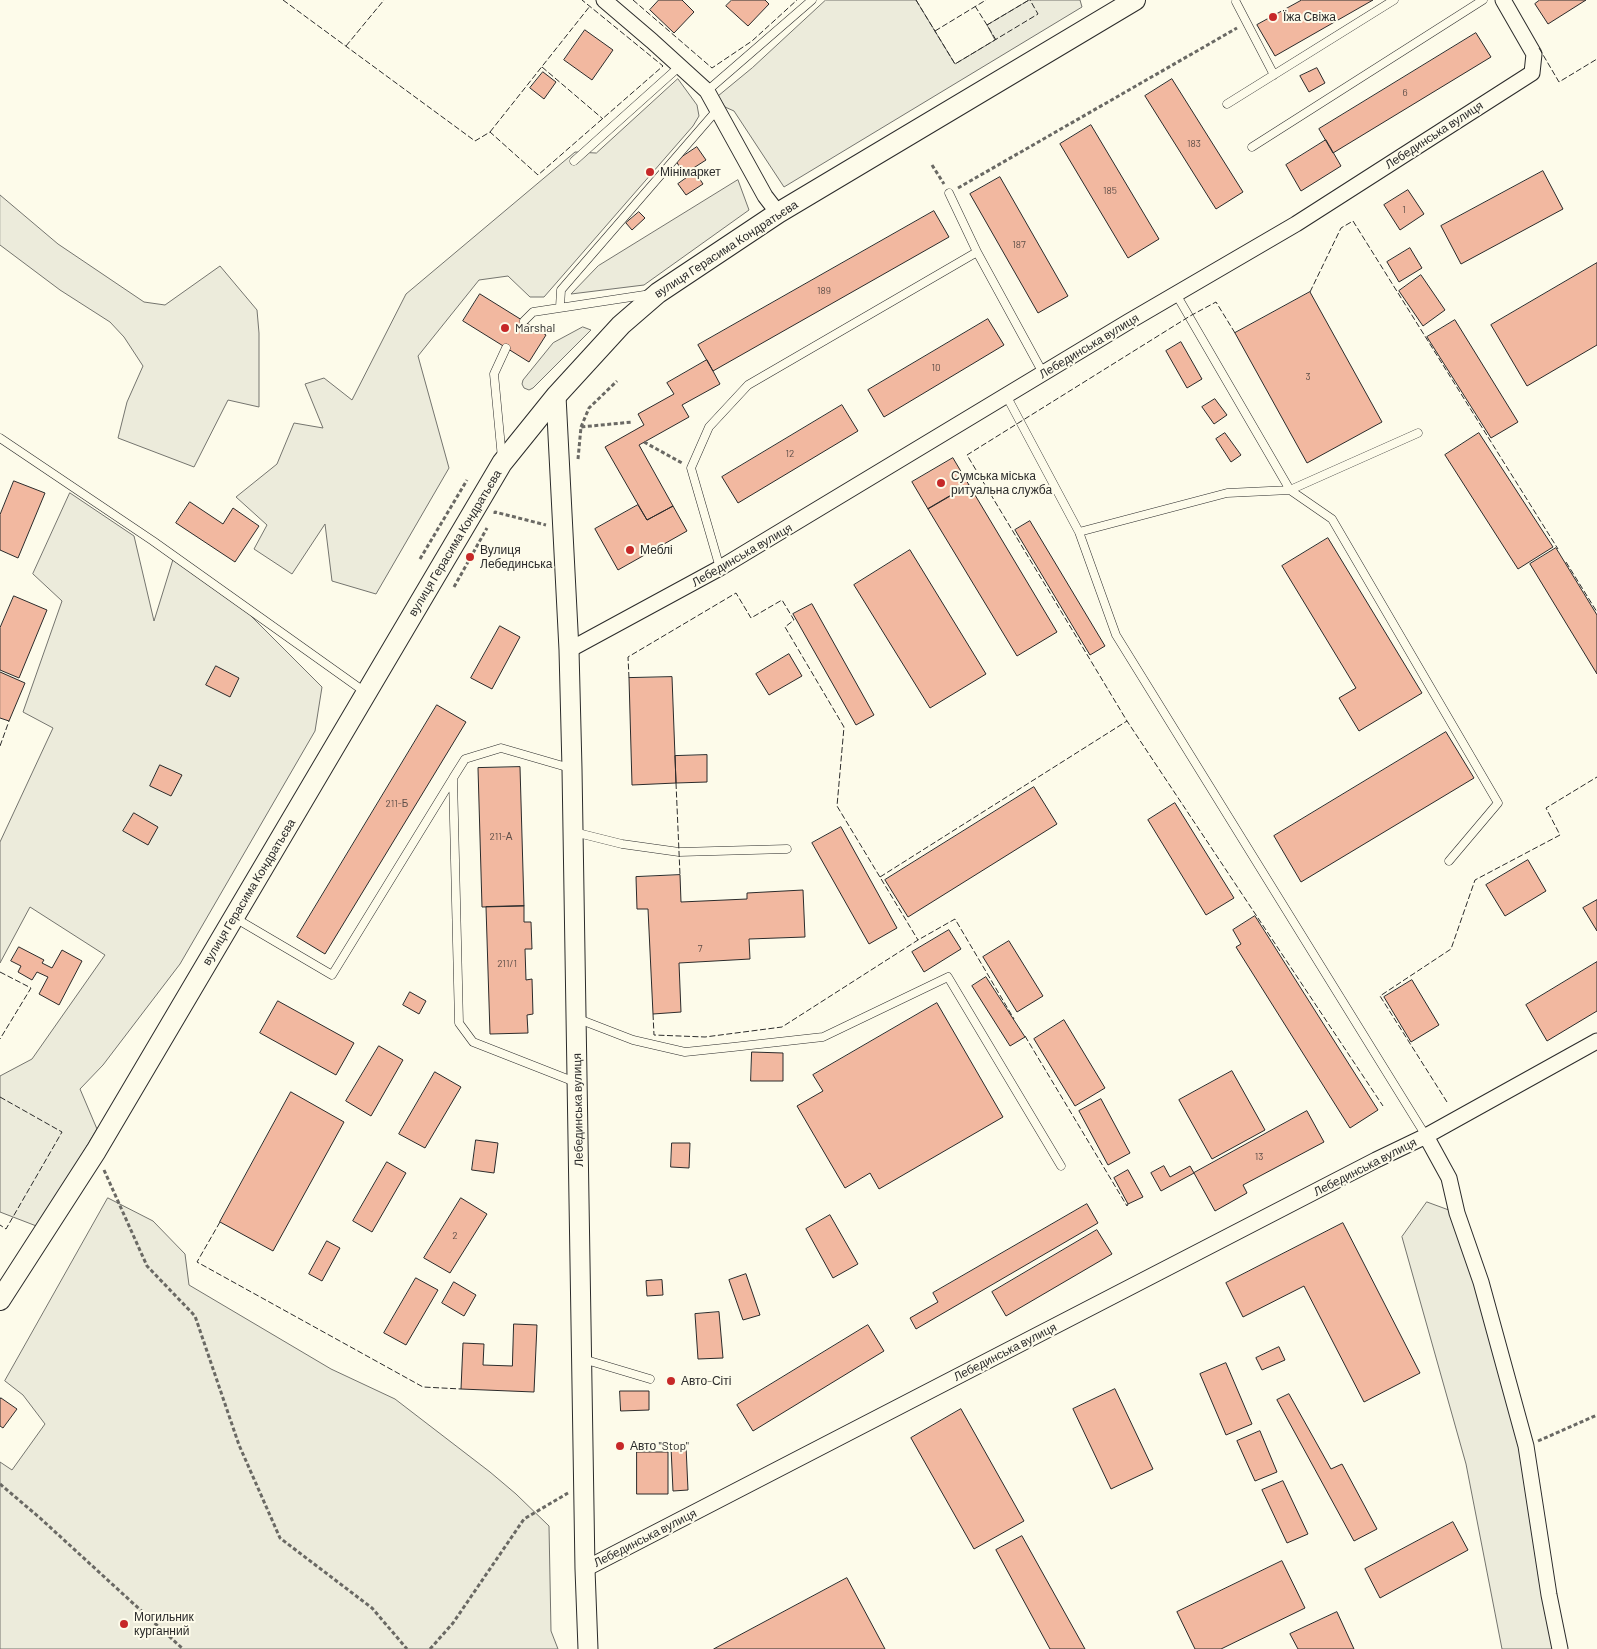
<!DOCTYPE html>
<meta charset="utf-8">
<style>
body{margin:0}
canvas{display:block;background:#fdfbea}
</style>
<canvas width="1597" height="1649"></canvas>
<script>
const ctx = document.querySelector('canvas').getContext('2d');
ctx.lineJoin = 'round';
function paint(path, color) {
  ctx.fillStyle = color;
  ctx.fill(path, 'evenodd');
}
function trace(path, color, width, dash) {
  ctx.strokeStyle = color;
  ctx.lineWidth = width;
  ctx.lineCap = dash ? 'butt' : 'round';
  ctx.setLineDash(dash || []);
  ctx.stroke(path);
}
function label(font, color, halo, rows, align = 'center') {
  ctx.font = font + ' Barlow,sans-serif';
  ctx.lineWidth = 4;
  ctx.setLineDash([]);
  ctx.textBaseline = 'middle';
  ctx.strokeStyle = halo;
  ctx.fillStyle = color;
  for (const [text, x, y, turn = 0] of rows) {
    ctx.save();
    ctx.translate(x, y);
    ctx.rotate((+turn || 0) * Math.PI / 180);
    ctx.textAlign = isNaN(turn) ? turn : align;
    if (halo) ctx.strokeText(text, 0, 0);
    ctx.fillText(text, 0, 0);
    ctx.restore();
  }
}
const green = new Path2D(`
 M826 0H916L955 64 995 40 987 25 1029 0H1080L1082 7 784 187 734 111 725 107 718 96 752 68Z
 M678 79 697 105 699 116 693 126 544 297H530L508 276 479 280 418 356 449 468 376 594 332 581 325 524 292 574 254 549 267 525 236 497 277 464 294 423 323 428 305 384 324 378 352 400 406 294 575 152 596 153Z
 M738 180 749 210 644 285 571 294 598 266Z
 M0 195 58 244 144 302 165 305 220 266 257 310 259 333V407L228 400 194 467 118 438 127 402 143 366 124 337 110 322 60 290 0 245Z
 M583 327 591 330 533 388 529 390 524 388 522 384 523 380 553 343Z
 M70 493 134 536 154 621 175 553 229 594 322 687 315 731 180 964 103 1065 80 1089 97 1129 39 1227 0 1212V1076L32 1059 105 955 30 907 0 963V842L53 728 23 712 62 601 33 574Z
 M108 1198 153 1221 185 1254 189 1285 331 1369 395 1399 490 1472 516 1494 549 1526 551 1631 558 1649H0V1462L12 1470 45 1424 23 1395 5 1381Z
 M1427 1202 1457 1213 1526 1446 1560 1649H1502L1466 1464 1402 1237Z`);
paint(green, '#ecebdb');
trace(green, '#74746e', 1);
const building = new Path2D(`
 M659 0H682L694 12 674 33 650 10Z
 M732 0H765L769 4 748 26 726 6Z
 M1302 0H1373L1275 56 1257 25Z
 M1540 0H1586L1548 24 1535 4Z
 M585 30 613 50 592 80 564 60Z
 M1476 33 1491 57 1333 153 1319 129Z
 M1317 68 1325 83 1309 92 1300 76Z
 M543 72 556 82 544 99 530 88Z
 M1172 79 1243 192 1216 209 1145 96Z
 M1091 125 1159 239 1128 258 1060 144Z
 M1326 140 1341 166 1301 191 1286 165Z
 M697 147 706 160 684 174 676 161Z
 M1543 171 1563 209 1461 264 1441 226Z
 M695 172 703 184 686 195 678 184Z
 M1000 177 1068 296 1038 313 970 194Z
 M1408 190 1424 214 1400 230 1384 205Z
 M934 211 949 237 713 371 698 345Z
 M639 212 645 218 632 230 626 223Z
 M1410 248 1422 268 1399 282 1387 262Z
 M1597 263V345L1527 386 1491 325Z
 M1421 275 1445 310 1423 326 1399 291Z
 M1310 292 1382 422 1307 463 1235 333Z
 M480 294 546 335 529 362 463 321Z
 M988 319 1004 345 884 417 868 390Z
 M1455 320 1518 422 1491 438 1427 337Z
 M1181 342 1202 379 1187 388 1166 351Z
 M707 360 720 384 682 405 689 417 639 445 673 506 647 520 605 447 644 425 638 414 674 394 667 383Z
 M1215 399 1227 415 1214 424 1202 407Z
 M842 405 858 431 738 503 722 477Z
 M1225 433 1241 455 1231 462 1216 439Z
 M1479 433 1553 547 1518 569 1445 455Z
 M953 458 969 485 928 509 912 482Z
 M14 481 45 493 18 558 0 550V515Z
 M969 485 1057 632 1017 656 928 509Z
 M190 502 223 524 233 508 259 526 235 562 176 523Z
 M638 505 647 520 673 506 687 531 618 570 595 529Z
 M1030 521 1105 646 1090 655 1015 530Z
 M1328 538 1422 693 1359 731 1339 698 1356 688 1282 566Z
 M1556 548 1597 615V674L1530 564Z
 M910 550 986 674 930 708 854 585Z
 M14 596 47 610 19 678 0 670V628Z
 M812 604 874 715 856 725 793 614Z
 M500 626 520 637 492 689 471 678Z
 M789 654 802 676 769 695 756 674Z
 M216 666 239 678 230 697 206 685Z
 M0 672 25 683 9 721 0 718Z
 M672 677 676 783 632 785 629 678Z
 M437 705 466 722 325 954 297 937Z
 M1446 732 1474 778 1301 882 1274 836Z
 M707 755V782L676 783 675 756Z
 M160 765 182 775 171 796 150 786Z
 M520 767 524 906 482 907 478 768Z
 M1034 787 1057 824 908 917 885 880Z
 M1175 803 1234 898 1206 915 1148 820Z
 M134 813 158 827 148 845 123 831Z
 M841 827 897 928 869 944 812 843Z
 M1528 860 1546 891 1505 916 1486 885Z
 M680 875 681 902 747 899V893L803 890 805 937 749 939 750 959 679 963 681 1012 653 1014 648 909H637L636 877Z
 M1597 900V931L1583 908Z
 M524 906V922H531L532 949H525L526 980 532 979 533 1014 527 1015 528 1033 490 1034 486 907Z
 M1255 916 1378 1110 1350 1128 1236 947 1241 944 1233 930Z
 M949 930 961 949 924 972 912 952Z
 M1009 941 1043 996 1017 1012 983 957Z
 M19 947 44 960 42 963 52 968 62 950 82 961 59 1005 39 994 48 977 37 972 32 980 18 972 21 966 11 961Z
 M1597 962V1011L1547 1041 1526 1005Z
 M986 977 1025 1037 1010 1046 972 986Z
 M1412 980 1439 1025 1411 1042 1384 997Z
 M410 992 426 1001 419 1014 403 1005Z
 M278 1001 354 1043 336 1075 260 1033Z
 M937 1003 1003 1117 879 1189 870 1173 845 1188 797 1106 823 1091 813 1075Z
 M1064 1020 1105 1088 1075 1106 1034 1039Z
 M379 1046 403 1060 371 1116 346 1101Z
 M752 1052 783 1053V1081H751Z
 M1232 1071 1265 1130 1212 1159 1179 1100Z
 M435 1072 461 1087 425 1148 399 1134Z
 M291 1092 344 1122 273 1251 220 1222Z
 M1101 1099 1130 1153 1108 1165 1079 1111Z
 M1307 1111 1324 1142 1243 1185 1247 1193 1215 1211 1194 1173Z
 M476 1140 498 1143 494 1173 472 1170Z
 M672 1143H690L689 1168 671 1167Z
 M387 1162 406 1173 372 1232 353 1221Z
 M1164 1166 1170 1177 1190 1166 1194 1173 1161 1191 1151 1173Z
 M1128 1170 1143 1197 1128 1204 1114 1178Z
 M461 1198 487 1214 450 1273 424 1258Z
 M1087 1204 1098 1223 916 1329 910 1318 938 1302 933 1293Z
 M830 1215 858 1264 833 1278 806 1229Z
 M1343 1223 1420 1373 1364 1402 1304 1286 1243 1317 1226 1283Z
 M1097 1230 1112 1254 1006 1316 992 1292Z
 M327 1241 340 1248 322 1281 309 1274Z
 M746 1274 760 1315 743 1320 729 1280Z
 M416 1278 438 1290 406 1345 384 1333Z
 M662 1280 663 1295 647 1296 646 1281Z
 M454 1282 476 1295 464 1316 442 1303Z
 M719 1312 723 1358 698 1359 695 1314Z
 M514 1324 537 1325 534 1392 461 1389 463 1343 484 1344 483 1365 512 1366Z
 M868 1325 884 1351 753 1431 737 1405Z
 M1279 1347 1285 1360 1262 1370 1256 1358Z
 M1226 1363 1252 1424 1226 1435 1200 1374Z
 M1115 1389 1153 1469 1111 1489 1073 1409Z
 M620 1391H649V1410L621 1411Z
 M1289 1394 1331 1469 1342 1464 1377 1529 1354 1541 1277 1400Z
 M1 1398 17 1409 3 1428 0 1426V1400Z
 M961 1409 1024 1521 974 1549 911 1438Z
 M1260 1431 1277 1472 1255 1481 1237 1441Z
 M686 1446 688 1490 673 1491 671 1447Z
 M637 1452H668V1494H637Z
 M1283 1481 1308 1534 1287 1543 1262 1490Z
 M1453 1522 1468 1550 1380 1598 1365 1569Z
 M1022 1536 1085 1649H1050L996 1550Z
 M1282 1561 1305 1608 1221 1649H1195L1177 1612Z
 M847 1578 885 1649H714Z
 M1337 1612 1354 1649H1298L1290 1634Z`);
paint(building, '#f2b8a0');
trace(building, '#2b2b2b', 1);
const service = new Path2D(`
 M1236 2 1274 75
 M707 91 812 0
 M1227 104 1394 0
 M1252 147 1483 0
 M574 161 680 66
 M949 193 977 252
 M1176 294 1290 490 1332 519 1498 803 1449 861
 M560 307 561 290 717 110
 M524 321 533 312 651 294
 M1007 397 1079 532 1116 635 1426 1136
 M0 438 153 541 365 692
 M502 458 494 374 506 348
 M1079 532 1227 493 1290 490 1418 433
 M720 568 691 468 709 427 748 385 977 252 1043 373
 M570 768 501 748 465 759 453 778 459 1023 473 1042 575 1082
 M574 832 622 844 679 852 787 849
 M235 918 332 975 453 778
 M576 1018 633 1040 685 1052 733 1047 823 1037 948 977 1061 1166
 M583 1359 650 1379`);
const minor = new Path2D(`
 M604 0 652 41 707 91 765 196 778 213
 M569 650 720 568 1128 322 1296 224 1532 73 1534 54 1503 0
 M1426 1136 1449 1178 1457 1213 1481 1282 1526 1446 1549 1595 1560 1649
 M585 1569 1376 1160 1426 1136 1597 1041`);
const tertiary = new Path2D(`
 M556 396 569 650 572 769 585 1569 588 1649`);
const secondary = new Path2D(`
 M0 1300 96 1151 502 463 556 396 621 325 658 293 778 213 1135 0`);
trace(service, '#2b2b2b', 9);
trace(minor, '#2b2b2b', 17);
trace(tertiary, '#2b2b2b', 21);
trace(secondary, '#2b2b2b', 22);
trace(new Path2D(`
 M932 165 944 184
 M958 188 1237 28
 M581 427 589 408 617 381
 M644 442 682 463
 M578 459 581 427 632 422
 M495 514V512L546 525
 M420 559 467 480
 M454 587 487 528
 M104 1170 147 1266 195 1316 239 1445 280 1538 372 1608 407 1649
 M1538 1441 1597 1415
 M0 1484 40 1518 183 1649
 M430 1649 453 1623 524 1519 568 1493`), '#6a6964', 3, [4, 2.5]);
trace(service, '#fdfbea', 8);
trace(minor, '#fdfbea', 15);
trace(tertiary, '#fdfbea', 19);
trace(secondary, '#fdfbea', 20);
trace(new Path2D(`
 M283 0 475 141 490 132 538 175 663 66 582 0
 M633 0 712 68 752 41 797 0
 M916 0 955 64 1038 14 1030 0
 M975 6 987 25
 M935 31 986 0
 M996 40 987 25 1029 0
 M346 46 384 0
 M1539 48 1559 82 1597 59
 M542 67 603 119
 M490 132 590 6
 M1310 292 1341 228 1353 221 1558 549
 M1235 333 1216 302 1190 316 967 455 1127 721 1383 1106
 M1566 562 1597 612
 M629 678 628 657 736 593 751 618 782 600 794 620 785 627 844 727 837 806 918 940
 M0 746 9 721
 M676 783 680 875
 M880 877 1127 721
 M0 972 31 988 0 1039
 M653 1014 654 1035 705 1037 782 1027 918 940 955 919 1014 1019
 M1025 1036 1127 1206 1128 1204
 M0 1097 62 1132 6 1229 0 1225
 M1447 1102 1380 996 1451 949 1475 880 1560 835 1546 808 1597 777
 M220 1222 197 1262 423 1387 461 1389`), '#2b2b2b', 1, [6, 2.5]);
for (const [x, y, r, color] of [
 [1273,17,5,"#c62828"],
 [650,172,5,"#c62828"],
 [505,328,5,"#c62828"],
 [941,483,5,"#c62828"],
 [630,550,5,"#c62828"],
 [470,557,5,"#c62828"],
 [671,1381,5,"#c62828"],
 [620,1446,5,"#c62828"],
 [124,1624,5,"#c62828"]
]) {
  const dot = new Path2D();
  dot.arc(x, y, r, 0, 2 * Math.PI);
  ctx.fillStyle = color;
  ctx.fill(dot);
  trace(dot, '#fdfbea', 2);
}
label('10px', '#5d4e48', null, [
 ["6",1405,93],
 ["183",1194,144],
 ["185",1110,191],
 ["1",1404,210],
 ["187",1019,245],
 ["189",824,291],
 ["10",936,368],
 ["3",1308,377],
 ["12",790,454],
 ["211-Б",397,804],
 ["211-А",501,837],
 ["7",700,949],
 ["211/1",507,964],
 ["13",1259,1157],
 ["2",455,1236]
]);
label('12px', '#2b2b2b', '#fdfbea', [
 ["Їжа Свіжа",1283,17],
 ["Мінімаркет",660,172],
 ["Marshal",515,328],
 ["Сумська міська",951,476],
 ["ритуальна служба",951,490],
 ["Вулиця",480,550],
 ["Лебединська",480,564],
 ["Меблі",640,550],
 ["Авто-Сіті",681,1381],
 ["Авто \"Stop\"",630,1446],
 ["Могильник",134,1617],
 ["курганний",134,1631]
], 'left');
label('12px', '#2b2b2b', '#fdfbea', [
 ["Лебединська вулиця",1434,135,-33],
 ["вулиця Герасима Кондратьєва",726,249,-33],
 ["Лебединська вулиця",1089,346,-31],
 ["вулиця Герасима Кондратьєва",455,543,-59],
 ["Лебединська вулиця",742,555,-30],
 ["вулиця Герасима Кондратьєва",249,892,-59],
 ["Лебединська вулиця",578,1110,-91],
 ["Лебединська вулиця",1365,1167,-27],
 ["Лебединська вулиця",1005,1352,-27],
 ["Лебединська вулиця",645,1538,-27]
]);
</script>
